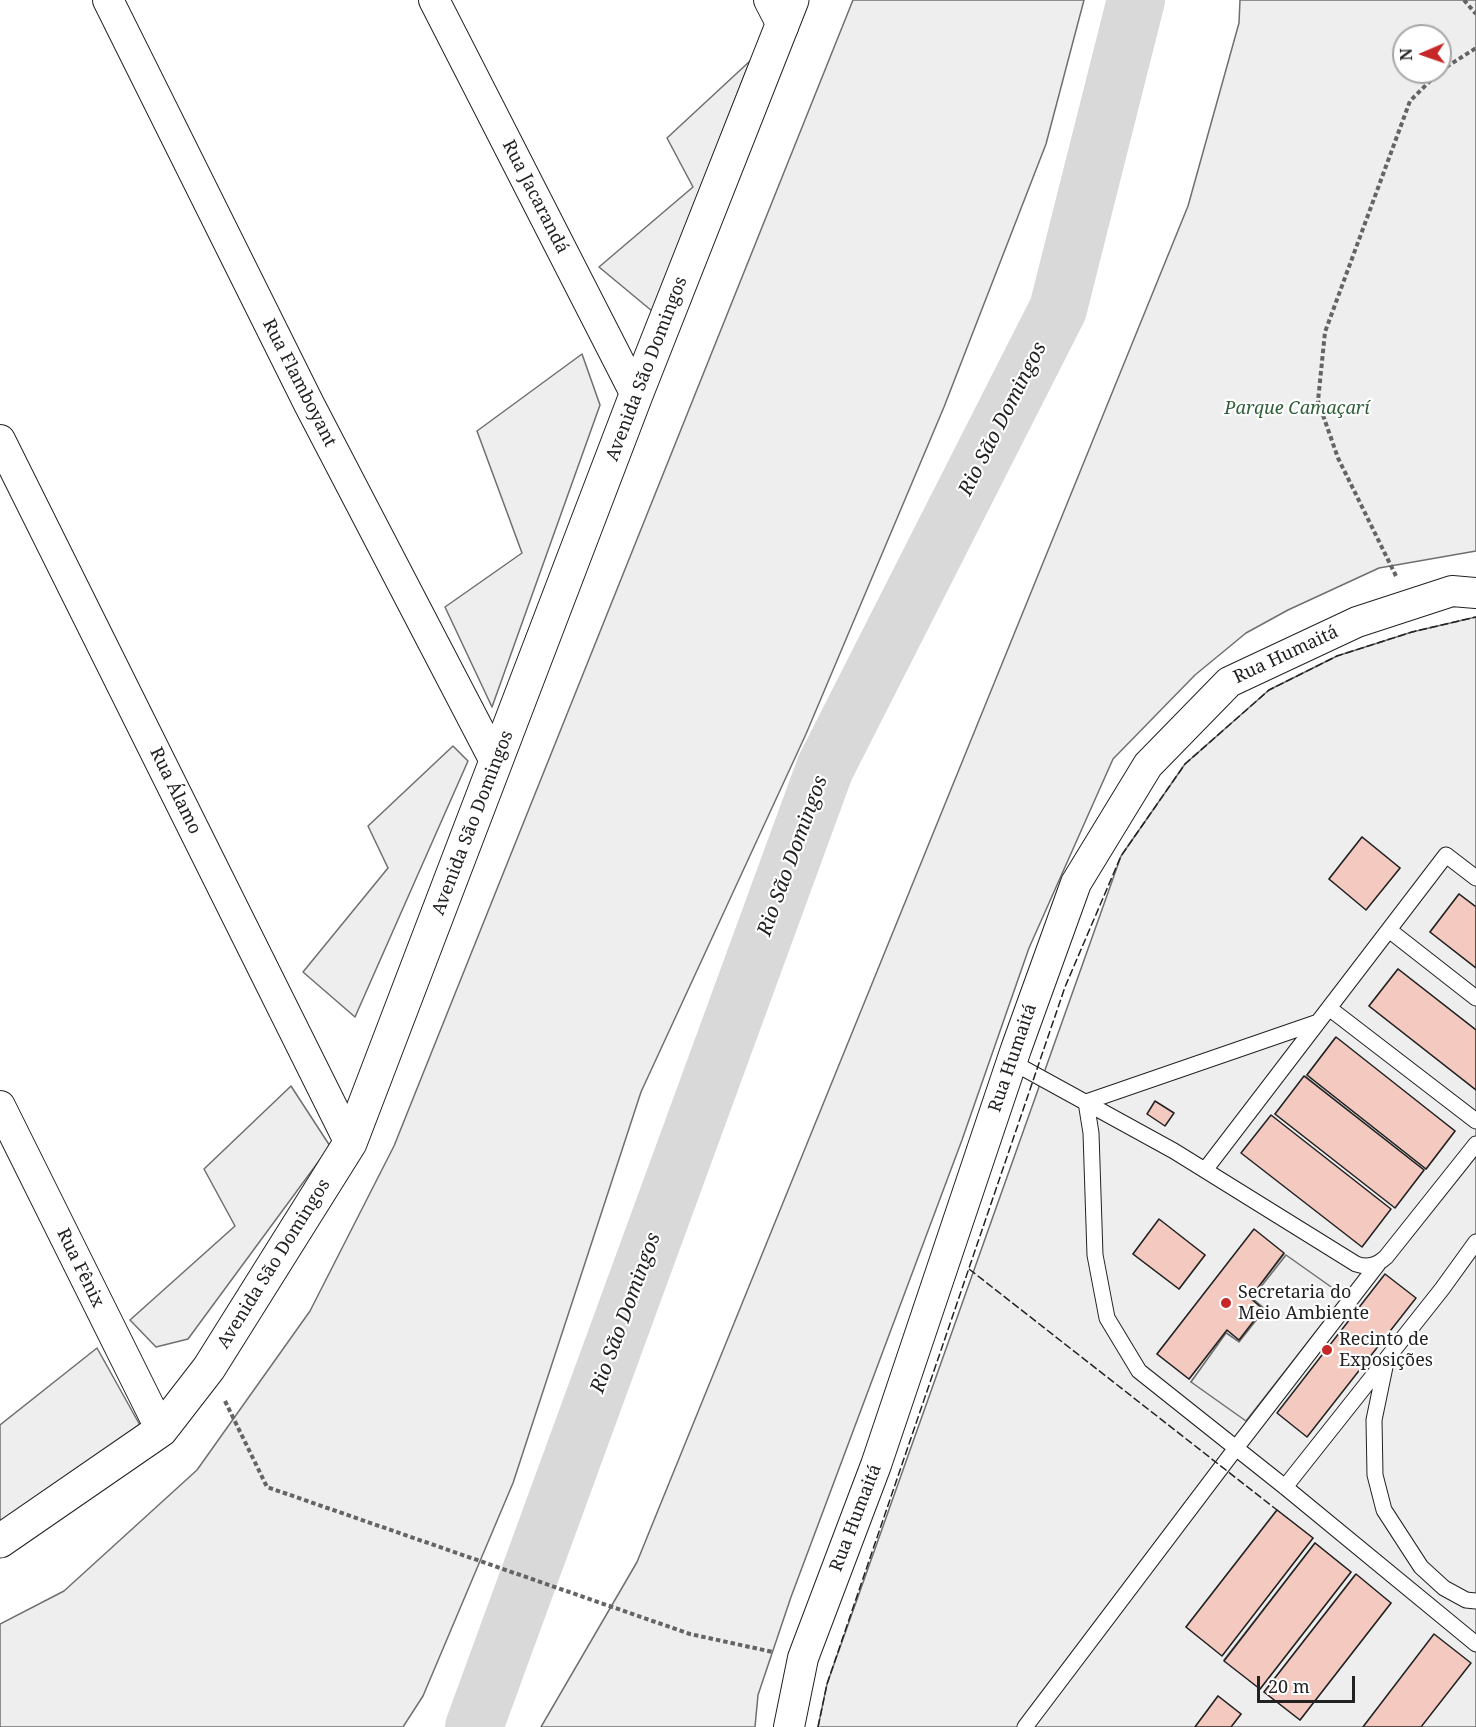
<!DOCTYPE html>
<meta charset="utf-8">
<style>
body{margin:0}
#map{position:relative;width:1476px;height:1727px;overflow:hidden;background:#fff;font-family:"Noto Serif",serif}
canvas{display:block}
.north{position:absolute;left:1392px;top:24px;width:60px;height:60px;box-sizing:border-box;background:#fff;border:2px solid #a7a7a7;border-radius:50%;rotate:268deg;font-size:16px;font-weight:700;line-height:24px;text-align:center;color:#222}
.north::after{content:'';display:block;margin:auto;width:21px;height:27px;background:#c62828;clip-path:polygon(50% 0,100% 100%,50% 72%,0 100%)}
.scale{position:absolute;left:1257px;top:1676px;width:98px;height:27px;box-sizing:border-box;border:3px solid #222;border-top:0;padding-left:8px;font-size:18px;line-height:21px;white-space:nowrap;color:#222;-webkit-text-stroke:4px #fff;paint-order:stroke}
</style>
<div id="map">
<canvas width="1476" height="1727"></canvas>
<div class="north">N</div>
<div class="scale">20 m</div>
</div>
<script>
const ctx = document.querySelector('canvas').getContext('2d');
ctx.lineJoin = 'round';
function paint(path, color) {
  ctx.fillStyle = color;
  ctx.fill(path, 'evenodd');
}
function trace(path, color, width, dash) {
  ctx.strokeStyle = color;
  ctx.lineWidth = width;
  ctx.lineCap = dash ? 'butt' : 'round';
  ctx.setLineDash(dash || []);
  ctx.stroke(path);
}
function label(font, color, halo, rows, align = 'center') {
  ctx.font = font + ' "Noto Serif",serif';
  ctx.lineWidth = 4.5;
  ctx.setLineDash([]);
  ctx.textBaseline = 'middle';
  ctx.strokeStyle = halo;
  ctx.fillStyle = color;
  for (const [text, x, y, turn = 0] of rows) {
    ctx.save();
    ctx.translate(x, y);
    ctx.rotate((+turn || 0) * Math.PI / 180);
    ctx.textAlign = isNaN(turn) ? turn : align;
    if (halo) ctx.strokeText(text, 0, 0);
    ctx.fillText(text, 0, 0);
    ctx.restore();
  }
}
const green = new Path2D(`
 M853 0H1084L1046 144 944 407 806 734 641 1092 513 1483 423 1696 403 1727H0V1624L64 1591 197 1470 310 1311 394 1146Z
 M1240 0H1476V551L1379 568 1288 610 1246 633 1195 675 1113 759 1029 948 962 1140 791 1597 758 1695 755 1727H541L637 1562 1188 206 1239 23ZM1404 36H1440V72H1404Z
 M750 61 652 311 599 267 693 187 667 138Z
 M582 354 600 405 492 707 445 607 522 553 477 431Z
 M1476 617V907L1459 894 1430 932 1476 968V1030L1398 969 1369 1006 1476 1090V1727H1421L1434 1635 1363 1727H1231L1241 1714 1218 1696 1195 1727H818L827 1684 1121 856 1185 764 1269 690 1337 656 1412 632ZM1362 837 1400 868 1366 909 1329 879ZM1335 1038 1455 1131 1426 1169 1307 1075ZM1305 1076 1424 1170 1395 1207 1275 1114ZM1159 1220 1205 1255 1179 1289 1133 1254ZM1254 1230 1284 1254 1250 1298 1263 1309 1239 1340 1227 1330 1189 1379 1157 1354ZM1343 1296 1191 1382 1227 1333 1239 1342 1265 1309 1252 1298ZM1277 1510 1313 1538 1222 1655 1186 1627ZM1315 1543 1351 1572 1260 1689 1224 1660ZM1355 1575 1391 1603 1300 1720 1264 1692Z
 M453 746 468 761 355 1017 303 972 388 868 368 826Z
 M291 1086 330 1146 188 1339 156 1347 130 1320 235 1226 204 1169Z
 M97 1348 141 1427 0 1528V1425Z`);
paint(green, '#eee');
trace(green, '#6f6f6f', 1.5);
const parking = new Path2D(`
 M1286 1255 1344 1296 1246 1421 1191 1382 1226 1333 1239 1342 1265 1309 1252 1298Z`);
paint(parking, '#ededed');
trace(parking, '#6f6f6f', 1.5);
trace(new Path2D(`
 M474 1727 825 768 1058 309 1136 0`), '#d9d9d9', 58);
const building = new Path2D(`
 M1362 837 1400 868 1366 910 1329 879Z
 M1459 894 1476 907V968L1430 932Z
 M1398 969 1476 1030V1090L1369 1006Z
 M1336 1037 1455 1131 1426 1169 1307 1075Z
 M1304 1076 1424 1170 1395 1208 1275 1114Z
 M1155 1101 1174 1113 1165 1126 1147 1114Z
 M1271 1115 1391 1209 1362 1247 1241 1153Z
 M1159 1219 1205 1255 1179 1289 1133 1254Z
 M1254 1229 1284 1253 1250 1298 1263 1309 1239 1340 1227 1330 1189 1379 1157 1354Z
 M1385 1274 1416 1298 1307 1437 1277 1413Z
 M1277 1510 1313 1538 1222 1656 1186 1627Z
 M1315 1543 1351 1572 1260 1689 1224 1661Z
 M1356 1574 1391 1603 1300 1720 1264 1692Z
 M1434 1634 1471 1663 1421 1727H1363Z
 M1218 1696 1241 1714 1231 1727H1195Z`);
paint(building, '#f3c9c0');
trace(building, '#222', 1.5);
const service = new Path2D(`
 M1389 930 1476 998
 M1329 1008 1476 1121
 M1318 1022 1086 1102 1091 1133 1095 1255 1107 1318 1139 1371 1285 1487 1476 1644
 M1012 1062 1174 1151 1356 1264C1368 1268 1376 1266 1386 1257L1476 1144
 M1205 1170 1446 855 1476 878
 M1386 1362 1374 1420 1375 1475 1384 1510 1421 1567 1444 1588 1466 1600 1476 1601
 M1285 1487 1442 1289 1476 1242
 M1025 1727 1236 1448 1378 1264`);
const minor = new Path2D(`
 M108 0 309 404 496 763
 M434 0 636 395
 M769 0 783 27
 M0 440 350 1143
 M0 1106 161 1430
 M789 1727 803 1658 876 1465 1016 1049 1076 883 1148 765 1229 682 1357 622 1452 591 1476 593`);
const tertiary = new Path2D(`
 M0 1541 161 1430 209 1368 350 1143 636 395 792 0`);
trace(service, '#222', 17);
trace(minor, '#222', 32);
trace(tertiary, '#222', 35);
trace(new Path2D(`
 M1464 0 1476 14
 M1440 71 1476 48
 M1396 576 1338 458 1318 401 1325 332 1410 101 1439 72
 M225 1401 267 1487 690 1634 773 1652`), '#646464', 4, [4.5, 3]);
trace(service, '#fff', 15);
trace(minor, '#fff', 30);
trace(tertiary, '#fff', 33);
trace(new Path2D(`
 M969 1269 1277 1510
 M818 1727 827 1684 1065 987 1121 856 1185 764 1269 690 1337 656 1412 632 1476 617`), '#222', 1.5, [8, 3]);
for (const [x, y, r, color] of [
 [1226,1303,6,"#c62828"],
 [1327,1350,6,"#c62828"]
]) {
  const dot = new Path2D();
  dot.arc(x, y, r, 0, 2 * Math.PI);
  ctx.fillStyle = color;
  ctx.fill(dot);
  trace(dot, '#fff', 2);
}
label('18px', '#222', '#fff', [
 ["Rua Jacarandá",535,197,63],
 ["Avenida São Domingos",647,369,-69],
 ["Rua Flamboyant",299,383,63],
 ["Rua Humaitá",1286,655,-25],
 ["Rua Álamo",175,791,64],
 ["Avenida São Domingos",473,823,-69],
 ["Rua Humaitá",1013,1058,-71],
 ["Avenida São Domingos",274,1264,-58],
 ["Rua Fênix",80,1268,64],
 ["Rua Humaitá",856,1518,-69]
]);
label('italic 18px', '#2f5e38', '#fff', [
 ["Parque Camaçarí",1297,409]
]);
label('18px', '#222', '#fff', [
 ["Secretaria do",1238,1293],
 ["Meio Ambiente",1238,1314],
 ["Recinto de",1339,1340],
 ["Exposições",1339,1361]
], 'left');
label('italic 20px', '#222', '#fff', [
 ["Rio São Domingos",1003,419,-63],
 ["Rio São Domingos",793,856,-70],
 ["Rio São Domingos",626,1313,-70]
]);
</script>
